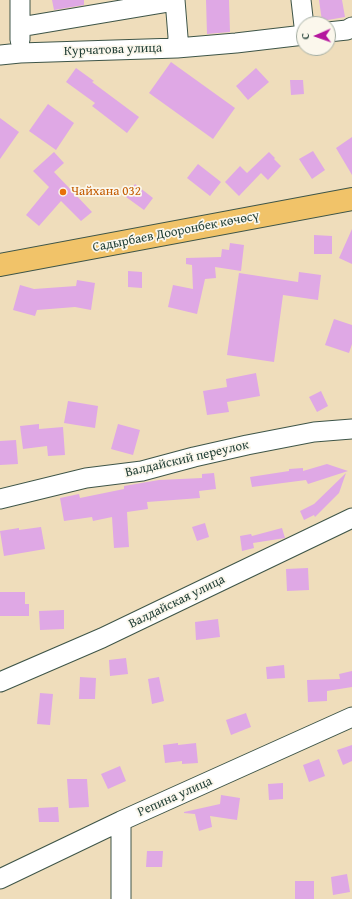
<!DOCTYPE html>
<meta charset="utf-8">
<style>
body{margin:0}
#map{position:relative;width:352px;height:899px;overflow:hidden;background:#efddbb;font-family:"Gentium Book Plus",serif}
canvas{display:block}
.north{position:absolute;left:296px;top:16px;width:40px;height:40px;box-sizing:border-box;background:#fbf7ec;border:1px solid #a3ada2;border-radius:50%;rotate:268deg;font-size:11px;font-weight:700;line-height:16px;text-align:center;color:#1f3d34}
.north::after{content:'';display:block;margin:auto;width:14px;height:18px;background:#b5179e;clip-path:polygon(50% 0,100% 100%,50% 72%,0 100%)}
</style>
<div id="map">
<canvas width="352" height="899"></canvas>
<div class="north">С</div>
</div>
<script>
const ctx = document.querySelector('canvas').getContext('2d');
ctx.lineJoin = 'round';
function paint(path, color) {
  ctx.fillStyle = color;
  ctx.fill(path, 'evenodd');
}
function trace(path, color, width, dash) {
  ctx.strokeStyle = color;
  ctx.lineWidth = width;
  ctx.lineCap = dash ? 'butt' : 'round';
  ctx.setLineDash(dash || []);
  ctx.stroke(path);
}
function label(font, color, halo, rows, align = 'center') {
  ctx.font = font + ' "Gentium Book Plus",serif';
  ctx.lineWidth = 3.5;
  ctx.setLineDash([]);
  ctx.textBaseline = 'middle';
  ctx.strokeStyle = halo;
  ctx.fillStyle = color;
  for (const [text, x, y, turn = 0] of rows) {
    ctx.save();
    ctx.translate(x, y);
    ctx.rotate((+turn || 0) * Math.PI / 180);
    ctx.textAlign = isNaN(turn) ? turn : align;
    if (halo) ctx.strokeText(text, 0, 0);
    ctx.fillText(text, 0, 0);
    ctx.restore();
  }
}
paint(new Path2D(`
 M52 0H84V5L54 10Z
 M206 0H229L230 32 207 34Z
 M319 0H342L345 17 322 21Z
 M171 62 235 108 213 139 149 93Z
 M76 68 94 81 92 82 139 117 127 133 92 106 95 103 66 82Z
 M256 68 269 82 248 100 236 86Z
 M290 80H303L304 94 291 95Z
 M48 104 74 123 56 150 29 131Z
 M0 118 19 132 0 159Z
 M352 137V175L336 148Z
 M313 151 325 170 312 179 299 159Z
 M54 152 64 163 54 172 92 212 81 221 61 201 39 226 26 215 49 187 33 171Z
 M269 152 275 158 274 159 281 166 268 180 261 173 239 196 225 182 240 166 247 173Z
 M198 164 221 182 210 196 187 178Z
 M135 184 153 198 144 210 126 197Z
 M352 229V264L339 258Z
 M314 235 332 236V254H314Z
 M230 243 244 245 241 271 215 267 216 278 205 279 197 314 168 307 173 285 193 289 192 265 186 264V258L221 257 222 249 229 250Z
 M128 271 142 272V288L128 287Z
 M299 272 321 275 318 300 283 295 274 362 227 355 239 273 298 282Z
 M77 280 95 283 91 310 75 307 37 310 35 316 13 310 20 285 34 289 76 286Z
 M334 319 352 325V344L349 353 325 345Z
 M256 373 260 396 227 402 229 412 207 415 203 391 227 387 226 379Z
 M321 391 328 406 317 412 309 397Z
 M68 401 98 406 95 428 64 423Z
 M39 424V429L63 427 65 455 48 456 47 446 23 449 20 426Z
 M118 424 140 430 133 455 111 449Z
 M16 440 18 464 0 465V441Z
 M327 464 348 471 308 484 306 480 252 487 250 477 289 471V469L303 468V471Z
 M214 473 216 489 199 491 200 498 147 502 148 509 127 512 129 547 114 548 112 517 93 521 92 517 64 521 60 498 79 494 80 498 124 489V486L159 480 202 478V474Z
 M346 473 339 493 315 517 314 515 304 520 300 511 314 504Z
 M205 523 209 537 197 541 192 527Z
 M41 527 45 549 4 556 0 531 19 528V530Z
 M282 528 285 538 253 543 254 548 242 551 240 536 251 534 252 536Z
 M308 568 309 590 287 591 286 569Z
 M0 592H25V604H29V616H0Z
 M64 610V629L40 630 39 611Z
 M218 619 220 637 196 640 195 622Z
 M126 658 128 674 110 676 109 660Z
 M284 665 285 678 267 679 266 667Z
 M352 671V687L327 691V701L308 702 307 680 340 679 339 674Z
 M80 677 96 678 95 699H79Z
 M159 677 164 701 152 704 148 679Z
 M40 693 53 694 50 725 37 724Z
 M246 713 251 727 231 735 226 720Z
 M178 743V745L196 743 198 763 182 764V761L165 763 163 745Z
 M352 745V761L343 765 337 750Z
 M319 759 325 776 309 782 303 765Z
 M120 766 126 781 108 789 101 774Z
 M67 779H87L89 807 69 808Z
 M283 783V799L269 800 268 784Z
 M221 795 240 798 237 820 210 816 212 827 199 831 195 814 184 813V812L220 804Z
 M58 807 59 822H39L38 808Z
 M147 851H163L162 867H146Z
 M347 874 350 892 333 895 331 877Z
 M295 881H314V899H295Z`), '#dfa8e5');
const minor = new Path2D(`
 M20 0V40
 M301 0 304 26
 M20 27 175 1
 M328 32 347 30 352 27
 M177 48 236 43 304 35
 M0 55 20 53 177 48 178 37 175 0
 M0 499 86 478 142 471 194 457 247 445 314 432 352 429
 M0 682 102 638 352 518
 M0 879 121 821 352 717
 M121 899V821`);
const major = new Path2D(`
 M0 265 352 199`);
trace(minor, '#3e5548', 21);
trace(major, '#3e5548', 24);
trace(minor, '#fff', 19);
trace(major, '#f1c369', 22);
for (const [x, y, r, color] of [
 [63,192,4,"#e8710a"]
]) {
  const dot = new Path2D();
  dot.arc(x, y, r, 0, 2 * Math.PI);
  ctx.fillStyle = color;
  ctx.fill(dot);
  trace(dot, '#fbf7ec', 1.5);
}
label('13px', '#1f3d34', '#fbf7ec', [
 ["Курчатова улица",113,50,-2],
 ["Садырбаев Дооронбек көчөсү",176,232,-11],
 ["Валдайский переулок",187,459,-13],
 ["Валдайская улица",177,602,-26],
 ["Репина улица",175,797,-24]
]);
label('13px', '#c56008', '#fbf7ec', [
 ["Чайхана 032",71,192]
], 'left');
</script>
